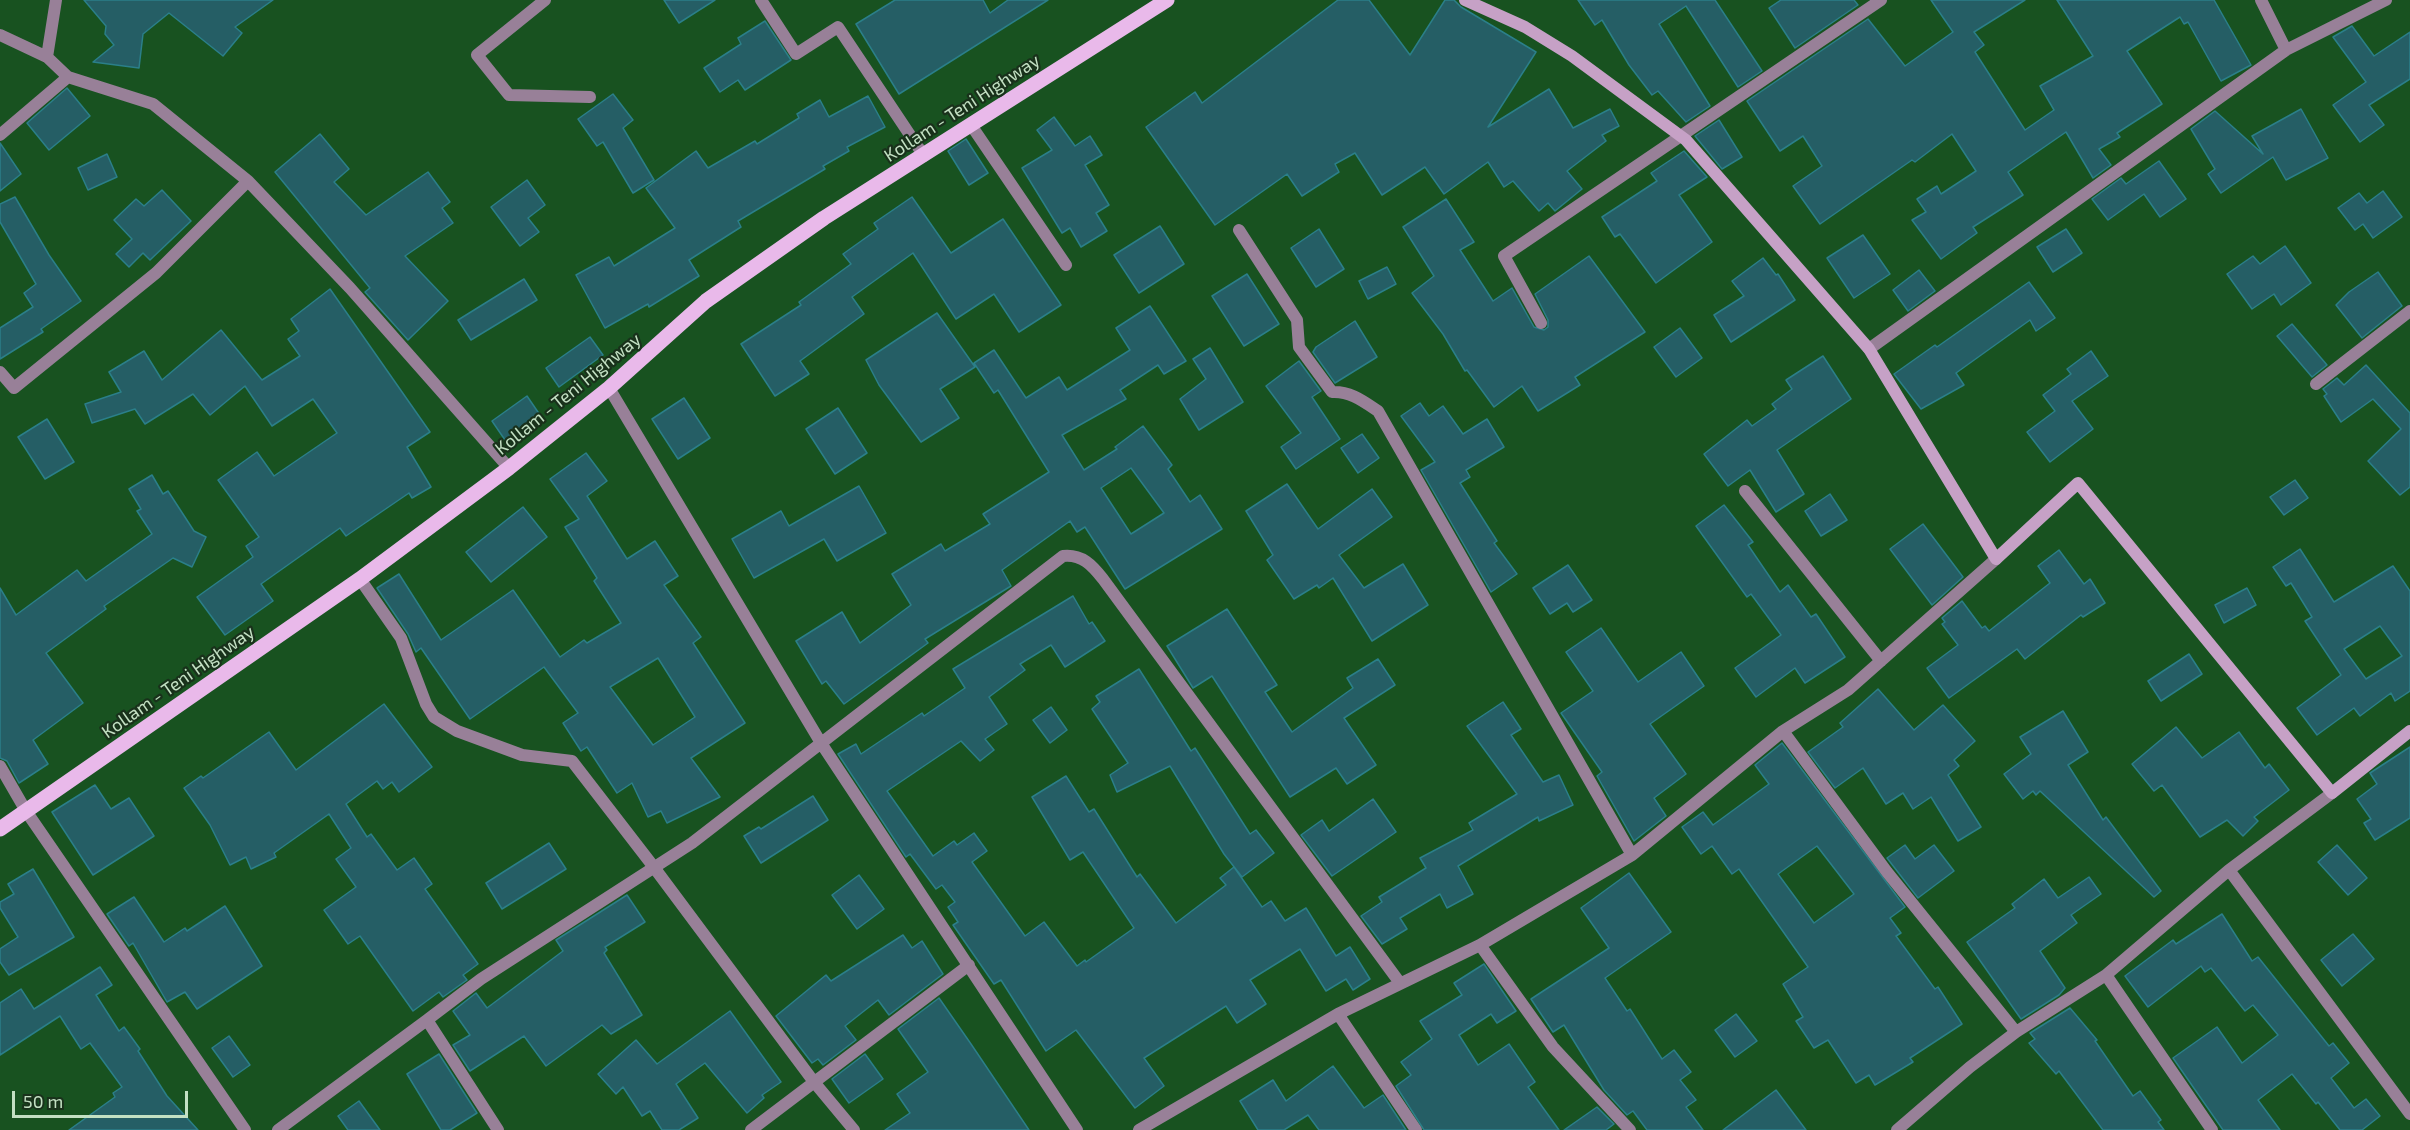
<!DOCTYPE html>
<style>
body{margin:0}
#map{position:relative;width:2410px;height:1130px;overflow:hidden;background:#185220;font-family:"Exo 2",sans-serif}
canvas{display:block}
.scale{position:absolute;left:12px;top:1091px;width:176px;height:27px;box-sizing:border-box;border:3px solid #c3e0c3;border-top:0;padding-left:8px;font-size:18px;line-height:21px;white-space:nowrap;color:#c3e0c3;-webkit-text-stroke:4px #19311b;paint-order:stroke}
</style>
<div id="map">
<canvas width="2410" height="1130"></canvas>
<div class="scale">50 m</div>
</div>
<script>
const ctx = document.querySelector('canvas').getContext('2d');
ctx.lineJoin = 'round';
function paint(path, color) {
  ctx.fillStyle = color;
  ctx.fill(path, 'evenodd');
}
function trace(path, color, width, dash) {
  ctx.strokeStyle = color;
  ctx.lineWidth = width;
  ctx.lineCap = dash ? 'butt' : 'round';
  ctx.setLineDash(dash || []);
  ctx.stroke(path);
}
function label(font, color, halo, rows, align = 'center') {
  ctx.font = font + ' "Exo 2",sans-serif';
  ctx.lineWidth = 4.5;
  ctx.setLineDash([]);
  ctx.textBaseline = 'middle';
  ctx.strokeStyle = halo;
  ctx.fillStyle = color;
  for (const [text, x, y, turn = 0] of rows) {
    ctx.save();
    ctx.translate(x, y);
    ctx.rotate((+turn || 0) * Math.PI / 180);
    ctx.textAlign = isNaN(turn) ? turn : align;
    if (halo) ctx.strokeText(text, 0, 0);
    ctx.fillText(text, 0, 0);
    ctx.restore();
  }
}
const building = new Path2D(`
 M84 0H273L235 27 242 33 223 56 169 13 143 34 139 68 93 62 114 45 105 34 106 26Z
 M664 0H715L679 23Z
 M895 0H983L990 13 1008 0H1048L899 94 856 24Z
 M1338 0H1369L1410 55 1445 0H1454L1461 7 1536 52 1488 127 1549 89 1573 128 1610 109 1619 126 1602 135 1606 141 1567 171 1582 189 1555 211 1548 203 1539 211 1513 181 1504 187 1488 162 1444 194 1425 167 1382 195 1355 153 1335 164 1339 172 1302 196 1287 174 1215 225 1146 127 1195 92 1202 103Z
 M1578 0H1715L1762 71 1738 87 1686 6 1659 24 1710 106 1686 122 1658 91 1652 95 1629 65 1602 20 1595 25Z
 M1781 0H1854L1858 5 1795 48 1769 8Z
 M1931 0H2025L1974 32 1984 45 1975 52 2025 130 2054 110 2040 86 2093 56 2057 0H2214L2251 65 2221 81 2188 22 2184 24 2180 17 2127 51 2162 104 2117 133 2120 137 2099 149 2111 165 2093 178 2066 132 2008 172 2023 195 1973 227 1977 233 1941 259 1912 220 1926 212 1917 199 1937 186 1941 194 1976 171 1952 134 1915 162 1912 160 1820 224 1793 186 1822 166 1803 136 1780 151 1747 101 1868 19 1905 66 1953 32Z
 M765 21 791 60 745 90 738 80 720 92 704 68 741 44 738 38Z
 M2352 26 2374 56 2410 32V79L2369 105 2384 125 2360 142 2333 105 2366 82 2333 37Z
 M67 88 90 116 49 150 27 123Z
 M613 94 633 120 623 128 654 180 633 193 603 142 597 146 578 119Z
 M868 96 885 127 847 147 849 151 823 166 825 169 738 221 741 227 689 260 699 276 649 307 648 304 605 328 576 275 609 257 614 266 675 228 646 188 696 151 708 168 755 141 757 144 799 118 797 114 820 100 829 117Z
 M2301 109 2328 158 2286 180 2273 157 2221 193 2208 174 2215 169 2191 129 2215 111 2263 154 2252 136Z
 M1054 117 1075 146 1090 136 1102 155 1085 165 1109 205 1096 213 1107 231 1081 247 1070 228 1062 233 1022 168 1052 150 1037 130Z
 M1719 120 1742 157 1722 169 1695 136Z
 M320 134 349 169 334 182 366 215 428 172 450 202 442 208 453 223 405 256 448 301 408 340 365 292 370 288 275 172Z
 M966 139 988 173 969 185 948 151Z
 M0 143 21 174 0 191Z
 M1684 151 1707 177 1679 195 1712 242 1656 283 1620 234 1615 237 1602 217 1657 181 1651 173Z
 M107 154 117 177 88 190 78 168Z
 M2159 161 2186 199 2160 217 2144 194 2108 220 2092 199 2121 178 2126 184Z
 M527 180 545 205 528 218 539 232 520 246 491 207Z
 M162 190 191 221 150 260 143 253 129 267 116 254 132 239 114 220 136 199 144 206Z
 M2383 191 2402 217 2373 238 2363 224 2355 230 2338 208 2359 193 2367 203Z
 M15 197 49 255 81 301 41 329 43 332 0 359V328L33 307 24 293 36 284 0 222V204Z
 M912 197 951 253 1003 219 1061 305 1019 332 994 294 956 319 913 253 852 297 864 314 800 361 809 374 775 396 741 344 801 305 799 302 851 264 843 254 878 229 874 223Z
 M1446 199 1474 242 1460 250 1493 301 1512 288 1534 327 1544 330 1548 327V320L1535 294 1589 256 1645 332 1575 377 1580 385 1538 411 1522 386 1494 407 1467 370 1465 371 1443 334 1412 293 1434 276 1403 227Z
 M1160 226 1184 264 1139 293 1114 255Z
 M1319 229 1344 269 1316 287 1291 248Z
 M2066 229 2082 253 2053 272 2037 247Z
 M1863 235 1890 274 1854 298 1827 258Z
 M2285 246 2311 283 2281 305 2274 294 2252 309 2227 274 2253 256 2260 264Z
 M1763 258 1776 275 1778 274 1795 300 1731 342 1714 315 1744 296 1732 281Z
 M1387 267 1396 284 1368 299 1359 281Z
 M1919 270 1935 291 1908 311 1893 290Z
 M2378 272 2402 306 2362 338 2336 305 2349 292Z
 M1247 274 1279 324 1244 346 1212 296Z
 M524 279 537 300 471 340 458 320Z
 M2029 282 2055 318 2036 331 2030 320 1956 373 1964 385 1921 409 1894 374 1935 345 1937 347Z
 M330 289 430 432 407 447 431 487 412 498 409 493 346 536 340 528 261 584 273 601 225 635 197 597 253 557 246 546 259 537 218 480 257 452 274 476 337 433 313 399 272 426 245 386 210 415 193 394 145 424 135 409 92 423 85 404 121 392 109 372 144 351 162 380 221 330 262 380 300 356 288 339 299 331 291 319Z
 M1150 306 1186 361 1164 374 1158 365 1120 390 1126 399 1062 435 1084 470 1117 449 1115 447 1143 426 1172 465 1168 469 1190 502 1200 495 1222 529 1125 589 1085 527 1077 532 1070 521 1002 570 1011 586 925 639 928 643 844 704 826 681 822 684 796 641 842 612 860 643 911 605 892 574 941 544 945 551 990 524 983 514 1049 472 998 390 994 393 974 363 994 350 1026 398 1059 377 1067 390 1130 350 1116 328ZM1131 468 1164 513 1131 534 1101 488Z
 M937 313 975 367 940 389 959 418 921 442 879 385 866 360Z
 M1355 321 1377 357 1335 383 1313 352 1316 347Z
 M2292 324 2327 365 2312 377 2277 336Z
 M1680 328 1702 358 1676 377 1654 347Z
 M590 337 603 355 559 387 546 368Z
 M1210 348 1243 402 1199 430 1180 399 1206 379 1193 359Z
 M2091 351 2108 376 2072 401 2093 429 2050 462 2027 432 2055 411 2043 395 2071 374 2067 369Z
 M1823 356 1851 399 1777 450 1804 494 1776 512 1750 470 1728 486 1704 454 1747 420 1752 426 1776 409 1772 404 1792 389 1786 380Z
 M1299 361 1321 391 1312 397 1340 439 1296 469 1281 447 1301 433 1266 386Z
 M2366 365 2410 413V487L2400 495 2368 461 2401 429 2373 399 2341 422 2324 396 2327 394 2323 389 2337 378 2344 385Z
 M527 396 540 415 505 440 492 421Z
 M684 398 710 438 678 459 652 419Z
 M1420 403 1429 416 1443 406 1463 434 1487 419 1504 447 1466 470 1470 477 1460 483 1497 541 1494 543 1517 574 1491 592 1421 470 1435 462 1401 416Z
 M838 408 867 453 835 474 806 429Z
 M47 419 74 462 45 479 18 437Z
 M1362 434 1379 458 1358 473 1341 448Z
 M586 453 607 481 587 496 627 559 655 541 678 576 664 585 701 637 693 643 745 723 691 758 720 797 667 823 661 811 648 817 632 783 617 793 587 747 581 751 563 723 578 713 544 667 470 719 421 648 416 652 408 634 377 588 399 574 441 640 513 590 560 657 584 640 587 643 621 623 594 581 597 578 565 527 579 519 550 479ZM658 658 695 717 653 745 610 687Z
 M152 475 163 494 168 491 194 531 206 537 192 567 173 558 104 606 106 609 46 653 83 703 33 740 48 764 19 783 7 761 0 758V588L16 615 77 570 86 581 152 534 137 511 141 509 129 489Z
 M2295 480 2308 498 2284 515 2270 497Z
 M1287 484 1318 529 1372 489 1392 517 1339 555 1364 588 1403 564 1428 605 1372 641 1333 578 1319 588 1317 585 1294 599 1267 560 1273 555 1246 511Z
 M859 486 886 533 837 561 824 539 754 578 732 539 781 511 789 526Z
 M1830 494 1847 520 1821 536 1805 511Z
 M1724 505 1753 542 1748 545 1780 592 1788 585 1811 617 1816 614 1845 657 1805 683 1795 668 1756 697 1735 668 1781 635 1751 594 1747 597 1696 526Z
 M523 507 547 537 491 582 466 552Z
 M1923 524 1963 577 1932 605 1890 549Z
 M2300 549 2334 602 2393 566 2410 591V691L2395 701 2391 693 2360 716 2354 708 2317 735 2297 708 2341 675 2305 621 2312 617 2291 583 2286 586 2273 567ZM2380 626 2402 656 2366 679 2344 649Z
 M2059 550 2084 584 2090 579 2105 603 2083 617 2081 615 2025 659 2017 649 1949 698 1927 668 1958 645 1942 624 1945 622 1942 618 1962 601 1982 628 1985 626 1989 631 2050 583 2038 566Z
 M1568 565 1592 600 1573 612 1567 603 1550 614 1533 588Z
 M2247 588 2256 605 2224 623 2215 605Z
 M1073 596 1089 624 1092 622 1105 641 1065 667 1051 645 1020 664 1025 670 989 697 1007 724 985 739 994 750 980 761 961 741 887 791 933 856 954 841 957 845 974 833 987 851 972 862 1025 936 1044 922 1077 966 1085 960 1086 962 1134 928 1083 852 1070 860 1032 797 1066 776 1089 812 1094 809 1137 877 1140 874 1176 923 1226 885 1220 878 1234 867 1262 907 1271 901 1285 921 1306 908 1336 956 1350 947 1370 979 1353 990 1346 979 1326 991 1300 949 1250 980 1266 1004 1237 1023 1226 1006 1144 1058 1164 1086 1135 1108 1076 1030 1046 1051 1001 980 994 984 953 925 958 922 948 907 955 902 942 885 936 889 910 854 906 857 838 754 856 744 861 754 922 713 924 716 965 688 953 669Z
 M1227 609 1277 685 1265 692 1292 732 1353 688 1347 678 1378 659 1395 685 1344 718 1376 765 1347 784 1336 768 1290 797 1212 676 1193 688 1167 646Z
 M1601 628 1638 682 1681 652 1704 686 1650 724 1686 774 1654 798 1666 816 1634 841 1597 776 1602 772 1561 713 1593 691 1566 652Z
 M2189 654 2202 674 2161 701 2148 681Z
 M1139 669 1191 751 1195 748 1250 834 1256 830 1274 853 1242 877 1224 854 1170 766 1117 792 1110 775 1128 763 1092 709 1100 702 1096 696Z
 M1878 689 1914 730 1943 705 1975 741 1954 760 1959 766 1948 775 1981 827 1958 841 1931 797 1913 809 1903 793 1886 804 1863 768 1835 788 1808 752 1843 727 1840 723Z
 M1503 702 1521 729 1511 735 1543 782 1559 775 1573 805 1539 821 1538 817 1458 866 1473 894 1447 908 1440 894 1400 918 1407 929 1382 944 1361 916 1382 902 1379 897 1426 868 1420 858 1473 830 1469 823 1517 794 1467 726Z
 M384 704 432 767 399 792 392 782 383 789 377 781 346 804 367 837 371 834 397 870 414 858 432 884 425 889 478 964 463 975 467 980 443 997 439 992 413 1011 360 936 348 944 324 910 356 887 336 859 351 848 329 814 274 853 276 857 251 869 246 857 230 865 210 825 184 788 201 776 203 778 269 732 296 770Z
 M1051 707 1067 730 1050 743 1033 720Z
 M2063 711 2088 752 2068 765 2103 820 2106 817 2161 891 2154 897 2040 791 2036 795 2033 791 2023 799 2004 774 2031 754 2020 737Z
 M2176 727 2202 758 2239 732 2265 768 2269 764 2289 790 2254 817 2258 821 2243 836 2227 820 2200 837 2162 785 2154 791 2132 764Z
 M1782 743 1905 907 1890 918 1901 933 1896 936 1935 989 1938 987 1962 1024 1910 1058 1913 1062 1875 1085 1869 1075 1856 1083 1828 1040 1814 1048 1796 1021 1803 1017 1783 984 1808 967 1739 869 1732 874 1712 846 1701 854 1682 827 1703 812 1713 825 1769 784 1755 765ZM1817 846 1854 894 1814 923 1778 874Z
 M2410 747V818L2375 840 2364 823 2371 819 2357 799 2377 784 2370 773Z
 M95 785 111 809 129 798 154 836 93 875 52 812Z
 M813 796 828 820 761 863 744 836 759 827 761 829Z
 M1373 799 1396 832 1332 876 1301 835 1322 820 1329 831Z
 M549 843 566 869 502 909 486 883Z
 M1905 845 1915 859 1934 845 1954 871 1918 898 1887 858Z
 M2337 845 2367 878 2348 895 2318 862Z
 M33 869 74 937 9 975 0 962V949L18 937 0 908V902L14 894 8 884Z
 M1629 873 1671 932 1605 978 1627 1011 1630 1009 1662 1059 1674 1050 1691 1072 1680 1080 1696 1100 1686 1107 1703 1130H1647L1633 1111 1627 1115 1604 1090 1564 1025 1553 1032 1531 999 1609 948 1581 908Z
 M859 875 884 909 857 929 832 895Z
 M2089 877 2101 894 2071 915 2077 923 2040 951 2065 988 2059 995 2021 1019 1967 942 2015 908 2012 904 2044 879 2058 898Z
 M627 895 645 922 605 947 607 950 604 953 642 1015 611 1034 602 1025 546 1066 524 1036 470 1071 453 1045 470 1035 453 1011 476 993 487 1008 563 951 556 940Z
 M134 897 164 942 185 928 187 931 225 906 262 966 197 1009 185 992 167 1002 133 943 129 946 107 914Z
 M2222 914 2252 961 2258 957 2329 1046 2333 1043 2349 1063 2331 1078 2354 1108 2366 1099 2380 1116 2362 1130H2340L2318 1102 2316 1104 2292 1074 2258 1100 2280 1130H2223L2173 1058 2217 1027 2242 1063 2278 1035 2253 1005 2245 1011 2211 968 2205 972 2201 966 2148 1007 2125 976 2173 940 2176 944Z
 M2353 934 2374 959 2342 986 2321 960Z
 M903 935 912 948 922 941 943 974 889 1015 878 1000 845 1026 856 1040 823 1065 818 1059 812 1063 776 1016 826 975 831 981Z
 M1484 964 1516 1011 1497 1023 1491 1014 1459 1035 1478 1065 1509 1044 1535 1082 1528 1087 1559 1130H1424L1396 1086 1411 1075 1401 1062 1432 1039 1420 1021 1462 995 1454 983Z
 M100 967 112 985 96 995 119 1031 124 1027 140 1049 138 1051 167 1096 198 1130H69L115 1097 113 1093 122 1087 90 1043 81 1049 60 1016 0 1055V1003L21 989 34 1009Z
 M939 998 971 1044 1029 1130H885L910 1113 897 1094 928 1072 898 1029Z
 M2070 1008 2097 1040 2095 1041 2133 1096 2140 1091 2161 1120 2158 1122 2164 1130H2103L2059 1071 2056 1074 2029 1043 2035 1039 2030 1033Z
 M730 1011 781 1082 762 1095 764 1098 747 1113 705 1063 676 1084 698 1118 679 1130H662L650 1111 642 1116 623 1087 616 1094 598 1074 636 1040 657 1064Z
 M1736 1014 1757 1041 1735 1057 1715 1030Z
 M229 1036 250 1065 233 1077 212 1048Z
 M439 1054 477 1113 450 1130H441L407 1074Z
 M865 1054 883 1079 849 1103 832 1079Z
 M1333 1066 1364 1108 1383 1095 1406 1130H1319L1308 1115 1284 1130H1258L1240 1101 1273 1080 1286 1101Z
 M1776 1090 1806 1130H1723Z
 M359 1101 380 1130H348L338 1116Z
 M1597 1107 1614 1124 1606 1130H1564Z`);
paint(building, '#255e65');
trace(building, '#2b7f89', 1.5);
trace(new Path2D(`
 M545 0 477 55 509 95 590 97
 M761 0 796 54 838 27 924 156
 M2261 0 2286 50
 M0 35 47 57 68 77 153 104 248 181 350 288 509 468
 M47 57 56 0
 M971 125 1066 265
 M0 135 68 77
 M1239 230 1297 320 1299 347 1332 392C1350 391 1363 401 1378 411L1632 855
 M1541 323 1504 256 1881 0
 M1869 349 2286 50 2386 0
 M0 372 14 388 156 273 248 181
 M2316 384 2410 311
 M609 388 821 743 1077 1130
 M1745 491 1881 661
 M360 579 401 638 426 704 434 717 457 731 522 755 572 761 653 866 814 1082 854 1130
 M1783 731 1887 872 2016 1032
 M0 766 26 811 245 1130
 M2229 870 2410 1114
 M2106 975 2212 1130
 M1338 1014 1416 1130
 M278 1130 427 1020
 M498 1130 427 1020 481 979 692 843 1063 556C1082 554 1092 565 1103 579L1400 983
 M751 1130 969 965
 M1139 1130 1338 1014 1480 945
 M1630 1130 1553 1047 1480 945 1632 855 1783 731 1848 690 1996 559
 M1897 1130 1970 1067 2016 1032 2106 975 2229 870 2332 793`), '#988098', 12);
trace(new Path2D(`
 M1465 0 1525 27 1572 56 1686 140 1869 349 1996 559 2078 483 2332 793 2410 731`), '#c6a1c6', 12);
trace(new Path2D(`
 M0 829 360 579 509 468 609 388 706 301 824 218 1167 0`), '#e9b9ea', 15);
label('18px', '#c3e0c3', '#19311b', [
 ["Kollam - Teni Highway",962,108,-33],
 ["Kollam - Teni Highway",568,394,-39],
 ["Kollam - Teni Highway",178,682,-35]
]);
</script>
